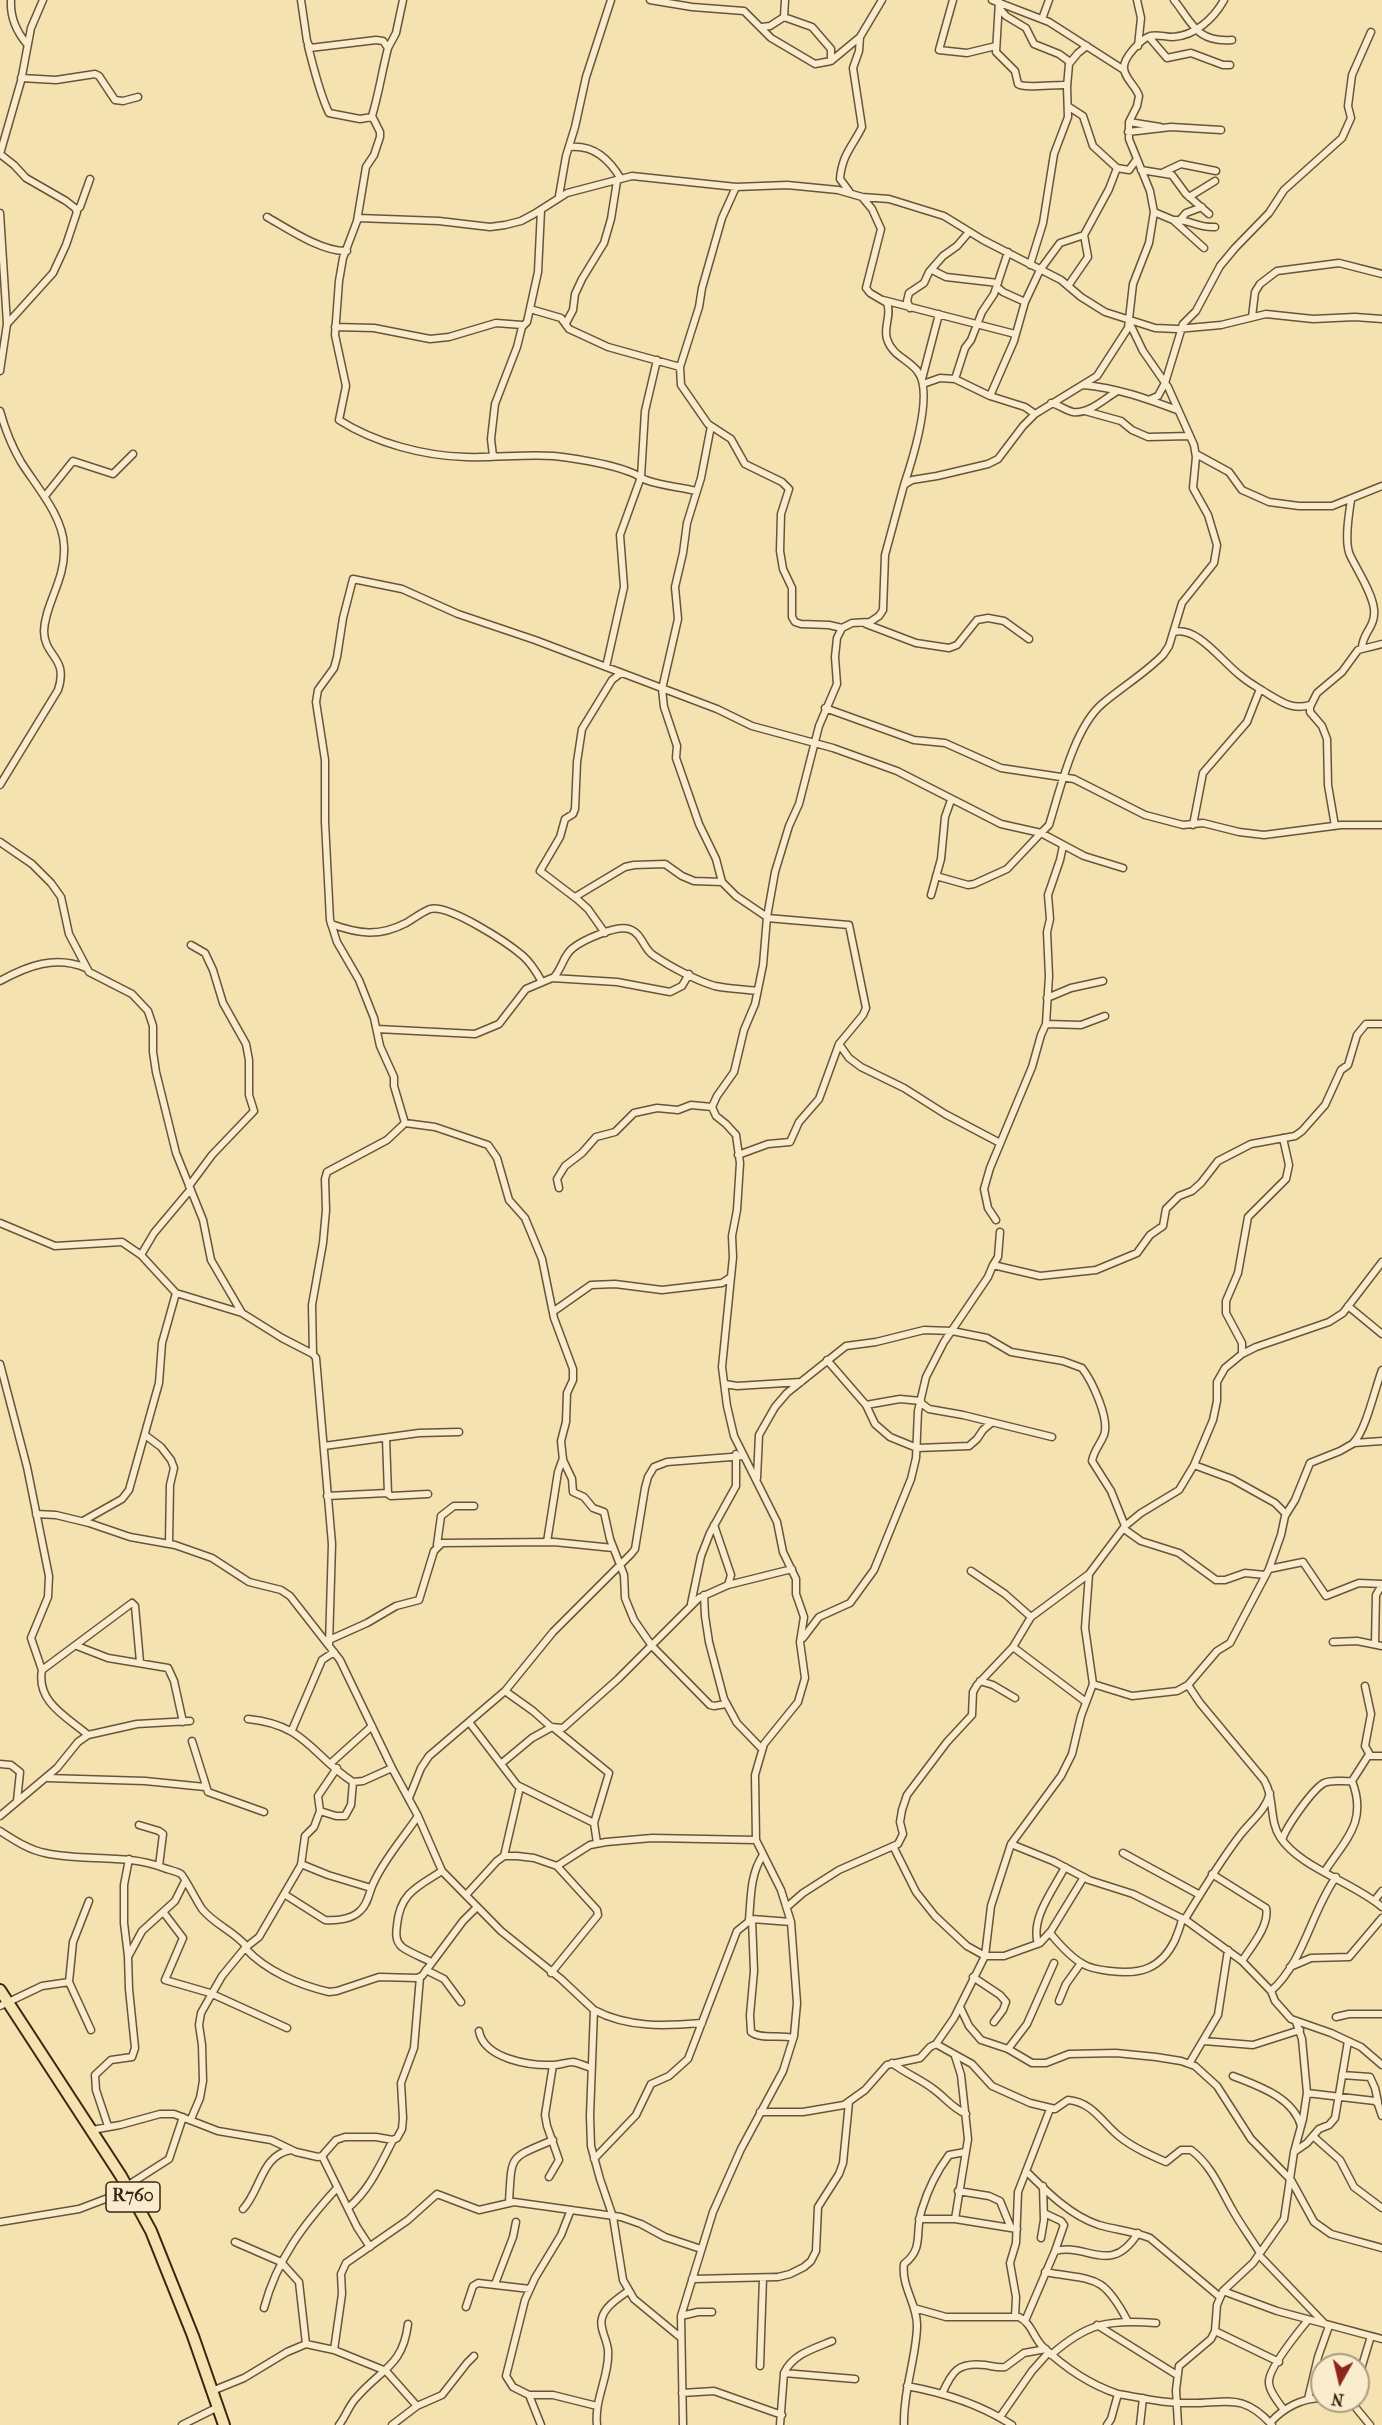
<!DOCTYPE html>
<style>
body{margin:0}
#map{position:relative;width:1382px;height:2425px;overflow:hidden;background:#f5e2b1;font-family:"IM FELL French Canon",serif}
canvas{display:block}
.north{position:absolute;left:1310px;top:2353px;width:60px;height:60px;box-sizing:border-box;background:#f8eccc;border:2px solid #ad9c81;border-radius:50%;rotate:188deg;font-size:16px;font-weight:700;line-height:24px;text-align:center;color:#3c2411}
.north::after{content:'';display:block;margin:auto;width:21px;height:27px;background:#8f2418;clip-path:polygon(50% 0,100% 100%,50% 72%,0 100%)}
</style>
<div id="map">
<canvas width="1382" height="2425"></canvas>
<div class="north">N</div>
</div>
<script>
const ctx = document.querySelector('canvas').getContext('2d');
ctx.lineJoin = 'round';
function trace(path, color, width, dash) {
  ctx.strokeStyle = color;
  ctx.lineWidth = width;
  ctx.lineCap = dash ? 'butt' : 'round';
  ctx.setLineDash(dash || []);
  ctx.stroke(path);
}
function label(font, color, halo, rows, align = 'center') {
  ctx.font = font + ' "IM FELL French Canon",serif';
  ctx.lineWidth = 4.5;
  ctx.setLineDash([]);
  ctx.textBaseline = 'middle';
  ctx.strokeStyle = halo;
  ctx.fillStyle = color;
  for (const [text, x, y, turn = 0] of rows) {
    ctx.save();
    ctx.translate(x, y);
    ctx.rotate((+turn || 0) * Math.PI / 180);
    ctx.textAlign = isNaN(turn) ? turn : align;
    if (halo) ctx.strokeText(text, 0, 0);
    ctx.fillText(text, 0, 0);
    ctx.restore();
  }
}
const street = new Path2D(`
 M11 0C10 17 16 31 27 44
 M301 0 307 41 310 48 376 40 383 41 388 48C382 71 379 93 372 116L380 132V137L374 155 366 167 357 221 343 258 339 281 335 335 346 386 339 420C375 443 424 456 466 457 496 458 524 454 554 456 579 459 607 463 630 472 636 474 641 478 646 480 662 486 680 487 696 491
 M650 0 692 7 744 11 771 38 815 64 831 61 860 37
 M785 0 784 17 812 27 831 49V61
 M953 0 939 50 967 53 996 46
 M992 0 1049 22 1124 70
 M1137 0 1141 18 1138 46
 M1174 0C1192 22 1196 43 1232 40
 M999 2 996 52 1015 71 1018 84C1025 89 1056 84 1067 85
 M999 8 1006 16 1026 28 1034 44 1059 54 1070 62
 M1042 19 1049 0
 M762 27 770 26 784 17
 M1149 37 1167 58 1191 53 1223 65H1230
 M308 46C314 69 319 92 329 113L360 119 372 117
 M388 48 396 33 403 0
 M21 78 56 80 95 74 99 76 115 100 123 101 138 97
 M1069 107 1083 116 1093 146 1117 168 1129 170 1137 159
 M1129 122 1160 127
 M1128 132 1171 127 1221 130
 M570 147C594 145 609 159 621 179
 M0 154 14 165 26 178 66 201 75 208 77 212 66 245 53 273 7 324
 M0 154 21 81 31 28 43 0
 M1141 170 1172 175 1186 194 1209 214
 M1164 172 1181 164 1216 171
 M736 187 722 218 702 288 699 307 680 367 681 385 708 424 731 439 745 464 782 482 789 489 781 514 780 551 783 569 792 588V617L795 622 801 624 829 625 842 628
 M849 191 840 179C842 154 853 146 862 127L853 68 859 51 860 37 882 0
 M559 196 566 156 575 127 586 77 611 0
 M862 197 872 209 881 229 866 288 870 293 887 303C892 315 883 327 887 339 892 356 910 360 918 372 934 394 912 461 904 485
 M1189 197 1215 181
 M76 210 80 207 90 179
 M1154 212 1173 220 1204 248
 M0 213 7 324 0 371
 M267 217C288 229 322 252 347 251
 M358 218 439 221 490 227 505 225 521 221 534 214 567 193 632 176 736 187 787 185 838 190 862 197 889 199 944 216 983 240 1061 280 1081 297 1105 312 1155 328 1177 329 1221 325 1266 314 1313 319 1355 317 1382 319
 M1174 220C1190 219 1196 228 1215 227
 M1180 220 1186 213 1202 207
 M1030 265 1043 223 1054 154 1068 117 1067 87 1069 64 1078 53 1087 46
 M932 270 946 277 998 283
 M1068 286 1088 257 1084 235
 M997 287 1003 292 1025 302
 M883 300 1015 334
 M910 308 907 301 909 293 924 283 929 272 943 256 957 246 969 232
 M530 309 561 318 569 329 608 347 680 367
 M1252 317 1255 292 1260 284 1277 271 1339 263 1382 274
 M566 323 573 310 575 294 582 279 604 243 611 219 617 181
 M335 327 374 328 430 339 449 337 496 323 522 325
 M922 379 939 314
 M955 379 965 348 971 340 982 312 994 294 1008 252
 M923 384 940 378 955 379 990 396 1025 407 1035 414
 M1083 385C1117 388 1145 398 1177 410
 M990 396 1014 341 1025 302 1040 270 1060 243 1084 235 1109 189 1117 168
 M1151 399 1158 396 1165 383 1183 324 1196 311 1220 266 1235 248 1269 213 1284 190 1342 138 1351 118 1348 106 1352 75 1371 32
 M1051 403C1059 405 1067 411 1073 412 1089 414 1104 399 1116 392
 M0 411C5 429 11 445 21 462 36 486 63 516 64 546 66 580 45 603 44 631 44 657 69 657 58 690L0 785
 M1085 411 1121 421 1132 430 1148 437 1190 436
 M711 426 701 478 687 523 683 553 675 587 678 619 662 689 664 707 677 746 676 758 699 824 716 859 722 882 736 896 767 917
 M1196 454 1229 472 1242 490 1269 502 1299 506H1332L1382 486
 M493 456 491 439 495 404 517 347 522 327 527 322 538 272 541 210
 M45 496 73 461 113 474 133 454
 M1351 500C1349 513 1344 542 1350 555 1357 570 1372 592 1374 609 1376 627 1362 633 1362 648
 M866 624 916 643 949 648 957 645 977 620 988 618 1004 621 1029 639
 M1174 632C1198 626 1223 663 1241 676 1249 683 1259 688 1268 694 1283 703 1293 710 1310 705
 M606 667 624 587 620 535 641 477 645 411 657 360
 M825 708 914 740 945 743 1001 768 1074 779 1145 815 1183 825 1203 823 1239 832 1264 835 1341 825H1382
 M1193 825 1203 773 1247 722 1260 689
 M1335 826 1328 785 1327 739 1322 726 1310 712V707L1317 693 1342 672 1358 650 1382 644
 M0 842 32 864 51 883 61 897 69 934 89 972 132 994 148 1011 153 1026V1052L156 1072 176 1153 203 1220 211 1260 242 1313 282 1338 313 1354 316 1358 332 1544 329 1645
 M936 876 968 885 974 884 1007 869 1041 833 1084 856 1123 868
 M931 895 941 859 945 817 951 800
 M575 897 625 867 634 865 665 864 682 876 694 881 722 882
 M331 924C359 934 379 937 406 923 413 919 422 912 430 909 449 904 508 943 523 956 531 963 537 973 542 982
 M605 933 588 909 577 899 540 871 560 837 565 819 573 814 575 809 577 762 582 729 612 680 621 673
 M553 978C562 970 563 955 573 948 583 940 616 925 629 929 642 933 643 948 653 955 669 966 697 981 715 986 729 989 743 989 757 991
 M0 981C27 966 55 955 86 968
 M1047 998 1071 988 1103 981
 M1046 1024 1081 1025 1105 1016
 M377 1029 475 1034 499 1024 526 989 552 978 617 982 670 992 682 986 689 974
 M839 1044 849 1058 861 1067 904 1088 945 1114 1000 1143
 M405 1123 394 1086V1077L380 1046 374 1018 359 980 337 942 330 920 325 822V760L316 702 318 690 334 668 337 657 343 618 353 579 402 589 458 614 535 640 717 709 752 726 833 748 897 771 1001 824 1041 833 1049 825C1060 790 1074 728 1102 704 1122 687 1144 674 1163 655L1169 646 1182 603 1214 563 1217 545 1208 515 1193 488 1196 457 1194 445 1168 387 1143 351 1130 324
 M738 1155 768 1144 790 1142 799 1122 819 1099 839 1044 863 1015 866 1008 849 925 767 918
 M189 1186 212 1155 254 1111 249 1095V1060L246 1044 223 1003 213 970 205 953 191 945
 M559 1188 557 1179 565 1166 582 1153 596 1137 615 1132 634 1113 657 1108 678 1110 691 1105 712 1107
 M996 1220 988 1208 984 1189 990 1168 1032 1067 1041 1035 1046 1024 1049 976 1047 932 1050 919 1048 895 1060 860 1063 846
 M0 1223 55 1246 122 1242 141 1255 176 1293 242 1313
 M141 1255 154 1233 190 1190
 M993 1265 998 1257 1000 1232
 M1348 1306 1382 1334
 M554 1311 591 1285 615 1284 662 1290 722 1283 731 1277
 M313 1354 312 1305 323 1243 326 1210 325 1179 327 1172 387 1140 405 1123 435 1127 488 1145 497 1158 509 1200 525 1218 542 1259 554 1318 573 1369V1380L567 1393 566 1422 561 1441 563 1460 572 1479 573 1492 584 1497 593 1508 604 1512 610 1539 624 1575 625 1598 634 1620 652 1646 710 1705 714 1706 726 1704
 M1242 1354V1343L1226 1313V1301L1238 1273 1248 1217 1286 1179 1289 1165 1283 1138
 M827 1360 866 1405 875 1424 890 1437 917 1448 969 1446 977 1439 983 1430 991 1423
 M0 1364 27 1467 49 1576 48 1597 31 1638 42 1670
 M725 1384 737 1386 801 1382
 M921 1403 929 1409 963 1415 1052 1437
 M866 1405 900 1399 921 1401
 M145 1435 161 1447 171 1460 174 1468 170 1485 169 1544
 M386 1438 388 1494 391 1496 428 1494
 M1354 1442C1366 1430 1375 1388 1382 1370
 M324 1446 419 1433 459 1432
 M1194 1465 1232 1479 1275 1503 1286 1514
 M757 1478 759 1435 775 1407 787 1393 846 1346 876 1342 924 1330 952 1331 987 1338 1011 1352 1063 1361 1082 1368C1092 1381 1110 1419 1104 1435 1100 1445 1094 1450 1092 1461L1111 1491 1125 1526
 M327 1496 387 1493
 M36 1514 56 1515 89 1523 130 1537 175 1545 212 1558 249 1582 281 1590 290 1596 340 1660 393 1770 418 1816 442 1871 501 1931 561 1979 594 2010 590 2116 591 2146 600 2179 613 2217 623 2280 634 2299 680 2337
 M83 1521 122 1499 129 1490 159 1383 162 1343 176 1293
 M714 1525 731 1575 728 1585
 M1124 1529 1141 1541 1179 1553 1216 1580H1225L1245 1573 1265 1575
 M547 1542 558 1472 563 1458
 M437 1545 441 1516 454 1506H474
 M1269 1569 1303 1562 1326 1596 1359 1583 1382 1584
 M971 1571 1005 1594 1031 1617
 M704 1595 705 1616 709 1642 724 1699 737 1723 762 1749
 M691 1604 701 1556 710 1533 736 1486V1454
 M803 1638 819 1617 850 1603 874 1570 911 1479 916 1458 918 1411 926 1377 944 1342 988 1277 993 1265 1040 1276 1096 1270 1137 1253 1150 1235 1163 1226 1166 1209 1179 1196 1192 1191 1201 1183 1218 1161 1251 1144 1295 1136 1302 1131 1325 1105 1341 1070 1348 1065 1357 1035 1366 1024H1382
 M329 1640 367 1623 396 1606 419 1600 434 1551 442 1543 554 1542 613 1548
 M1333 1642 1357 1641 1382 1646
 M1375 1643 1376 1595 1382 1585
 M77 1646 108 1658 168 1668 174 1681 183 1722
 M1013 1647 1086 1702
 M980 1681 993 1685 1015 1698
 M1093 1684 1132 1696 1177 1691 1188 1685 1217 1651 1230 1643 1269 1569 1281 1535 1285 1516 1295 1500 1310 1463 1340 1451 1354 1443 1382 1441
 M1188 1685 1200 1703 1264 1780C1275 1798 1269 1821 1280 1837 1300 1868 1353 1882 1382 1907
 M1365 1686 1371 1714 1365 1746 1370 1755
 M505 1691 533 1711 551 1727 563 1728 618 1679 699 1598 728 1585 792 1569
 M248 1719C307 1725 311 1755 353 1782L363 1781 392 1768
 M469 1722 517 1785 594 1823
 M555 1729 609 1773 594 1823 597 1843
 M292 1730 322 1660 334 1652
 M88 1735C67 1717 36 1702 42 1670L132 1603 135 1606 140 1662
 M192 1741 208 1792 264 1812
 M331 1763 372 1726
 M502 1763 532 1738 552 1727
 M0 1764 11 1765 20 1772 17 1801
 M47 1778 145 1781 205 1787
 M409 1798 421 1768 429 1756 505 1691 553 1632 631 1554 635 1549 645 1488 648 1477 654 1467 667 1462 744 1456
 M320 1811 336 1816H345L351 1805 353 1782
 M0 1816 57 1768 78 1742 88 1735 137 1724 190 1721
 M139 1825 159 1831 163 1834 159 1866
 M0 1831C14 1840 29 1850 45 1853 85 1862 125 1853 164 1868 169 1870 176 1871 181 1874 184 1876 197 1902 202 1909 215 1925 234 1931 247 1947
 M1282 1840C1286 1827 1312 1790 1324 1783 1332 1779 1344 1782 1352 1781L1368 1756H1382
 M1011 1844 1053 1861 1089 1880 1133 1894 1187 1921 1242 1961 1271 1991 1275 2001 1291 2019 1331 2033 1361 2047 1382 2065
 M893 1846 916 1892 935 1916 967 1946 985 1956H1004L1040 1943 1051 1931 1084 1877
 M1123 1853 1200 1895
 M504 1856 520 1787
 M301 1864 328 1875 371 1888
 M557 1866 590 1845 606 1842 652 1838 756 1840
 M1325 1871C1345 1840 1368 1822 1352 1781
 M1212 1874 1266 1908C1270 1925 1251 1947 1242 1961
 M284 1894 325 1920C337 1921 352 1919 360 1911 369 1903 369 1891 374 1882 385 1858 404 1837 418 1816
 M466 1895 497 1861 504 1856H517L534 1858 557 1866 597 1910 598 1915 551 1973
 M1374 1901 1382 1891
 M787 1907 803 1893 839 1870 898 1844 903 1834 900 1822 902 1810 907 1795 947 1742 972 1715 973 1692 977 1685 1013 1647 1031 1617 1089 1574 1125 1526 1141 1513 1179 1490 1194 1465 1213 1420 1217 1401V1382L1225 1368 1242 1354 1256 1347 1329 1322 1343 1313 1382 1262
 M164 1913 183 1938 165 1980 210 1993 287 2028
 M752 1919 754 1971 750 2015 751 2032C761 2040 780 2034 793 2038
 M1185 1919C1203 1890 1220 1861 1241 1834 1252 1820 1266 1810 1270 1793
 M749 1920C751 1898 750 1874 763 1855
 M1050 1933C1059 1944 1070 1957 1083 1964 1091 1969 1101 1970 1110 1971 1140 1975 1161 1969 1175 1940 1178 1932 1181 1926 1182 1918
 M1038 1944C1030 1918 1054 1889 1065 1867
 M245 1948C266 1971 299 1985 329 1992L337 1991 379 1977 417 1978 422 1976 463 1921 477 1907
 M129 1955 142 1931 175 1901 185 1881
 M431 1962C422 1957 410 1953 402 1947 395 1941 396 1933 397 1925 400 1893 417 1887 442 1871
 M1290 1967 1311 1958 1349 1957 1382 1918
 M426 1970 444 1979 461 2002
 M973 1977 1000 1995 1006 2002 1003 2010 994 2022
 M69 1982 73 1942 89 1901
 M1271 1991C1304 1962 1311 1912 1336 1877
 M1059 2001 1066 1984 1081 1963
 M0 2006 42 1986 69 1982 91 2030
 M960 2007 969 2026 981 2040 1008 2049 1032 2063H1046L1069 2054 1116 2053 1156 2057 1181 2061 1195 2066 1217 2086 1251 2139 1291 2180 1314 2222 1331 2234 1382 2248
 M594 2010C628 2028 665 2026 702 2023
 M1336 2017 1349 2014H1382
 M479 2031C484 2059 530 2066 554 2065 560 2065 567 2062 573 2062 579 2063 585 2066 591 2068
 M1204 2041 1253 2045 1300 2030
 M936 2044 954 2018 985 1956 991 1906 1011 1844 1061 1776 1072 1754 1081 1716 1093 1684 1085 1628 1089 1574
 M1008 2049 1027 2024 1054 1963
 M892 2063C905 2073 920 2079 932 2088 945 2097 952 2108 966 2114
 M1189 2064 1218 2015 1228 1950
 M1342 2075 1370 2077 1375 2088 1378 2102
 M1233 2076C1258 2086 1293 2097 1301 2126
 M1307 2093 1375 2101 1378 2104 1382 2116
 M760 2112H803L844 2105 865 2090 887 2065 920 2058 930 2047 936 2044 972 2064 992 2086 1030 2103 1055 2109 1068 2100C1093 2102 1103 2124 1120 2137 1134 2148 1150 2155 1166 2162L1181 2150H1191C1211 2165 1220 2188 1232 2209 1240 2224 1251 2238 1260 2253
 M191 2119 200 2098 203 2081 202 2045 199 2025 201 2013 222 1976 245 1948 259 1937 301 1865 305 1836 314 1827 320 1811 318 1796 337 1768
 M108 2126 96 2090 95 2075 111 2060 132 2057 135 2048 129 1989 128 1956 124 1923V1885L129 1859
 M92 2130 120 2125 160 2114H174L218 2131 271 2140 296 2152 318 2157 322 2156 336 2140 345 2137H376L393 2140 397 2138 402 2129 403 2118 401 2083 414 2048 420 1977
 M1314 2137 1340 2160 1354 2187 1382 2208
 M1294 2152 1307 2143 1319 2129 1329 2125 1335 2118 1348 2041
 M322 2156 357 2227 370 2247
 M594 2159 636 2115 651 2084 669 2076 688 2059 737 1931 752 1919 791 1922
 M1026 2171C1047 2192 1071 2216 1099 2225 1116 2230 1133 2231 1150 2238L1220 2297
 M549 2177 559 2160 547 2126 545 2115 553 2065
 M958 2191 989 2196 1000 2201 1011 2228
 M509 2202C512 2154 508 2159 553 2140
 M348 2208C370 2189 380 2165 393 2140
 M243 2209C261 2190 261 2155 291 2150
 M1044 2213 1061 2221 1064 2225 1055 2251
 M919 2219H955L1017 2229
 M955 2219 968 2139 961 2075 955 2056
 M0 2222 79 2209 108 2198 169 2159 183 2117
 M1041 2238 1044 2220 1043 2186
 M235 2242 281 2262 299 2282 306 2344
 M1259 2255 1325 2324
 M1045 2272C1094 2281 1102 2273 1127 2320
 M692 2279 778 2277 790 2274 804 2267 811 2261 816 2251 818 2207 839 2174 843 2163 849 2102
 M495 2284 513 2237 516 2222
 M1223 2291 1277 2311 1382 2339
 M466 2307 473 2286 478 2283 530 2289
 M264 2308C277 2259 304 2224 337 2188
 M914 2308 946 2317H1019C1031 2323 1033 2336 1042 2346 1065 2368 1088 2384 1118 2394 1142 2398 1167 2404 1192 2403 1228 2403 1243 2393 1272 2425
 M681 2316 698 2312H712
 M1015 2317 1016 2297 1010 2263 1016 2243 1018 2192 1050 2109
 M1025 2321 1055 2251C1087 2242 1111 2277 1138 2233
 M1097 2325 1177 2375
 M1215 2331 1279 2362
 M334 2350 342 2294 341 2274 346 2263 408 2220 437 2194 479 2210 514 2202 621 2217 641 2224 665 2237 701 2249
 M1051 2355C1087 2323 1109 2319 1156 2323
 M760 2366 763 2278
 M784 2373 855 2379
 M1358 2379 1371 2336
 M907 2386C945 2393 980 2404 1012 2425
 M212 2391 244 2378 287 2352 306 2344 334 2350 386 2371 417 2406
 M682 2393 714 2391 782 2415
 M942 2394C952 2371 958 2362 985 2365 992 2366 998 2368 1005 2367L1024 2353 1046 2349
 M529 2395H553L597 2406
 M1308 2399 1318 2357 1329 2326
 M1354 2401 1356 2408 1370 2425
 M1284 2410C1279 2403 1268 2390 1269 2381 1269 2368 1299 2331 1308 2320
 M1000 2417 1032 2371 1049 2352
 M1270 2423C1283 2408 1302 2398 1322 2398
 M182 2425 218 2407
 M339 2425C346 2416 349 2405 357 2397 381 2369 403 2366 408 2324
 M392 2425 417 2406 442 2395 467 2363 474 2356
 M541 2425 529 2395 513 2387 506 2376 525 2300 535 2278 561 2235 570 2212
 M597 2425C594 2399 610 2375 608 2350 607 2339 599 2328 602 2318 605 2306 619 2298 628 2291
 M683 2425 681 2316 713 2212 741 2149 783 2071 794 2036 797 2003 791 1922 781 1890 756 1840 755 1775 764 1744 798 1702 805 1678 800 1642 804 1617 796 1594V1579L783 1552 777 1522 734 1436 727 1406 722 1367 733 1257 732 1236 737 1210 740 1163 736 1135 726 1124 716 1116 712 1107 717 1096 734 1072 744 1030 755 1004 763 965 767 917 775 872 789 826 799 804 819 726 837 684 835 657 837 638 842 628 852 623 870 622 879 616 883 610 885 555 904 485 912 480 937 476 988 464 998 459 1023 426 1035 414 1097 376 1128 328 1133 284 1149 243 1154 212 1150 191 1129 139V122L1137 106 1139 96C1136 86 1124 78 1124 68 1123 58 1141 39 1150 36 1157 34 1165 37 1173 37 1195 36 1214 18 1224 0
 M780 2425 784 2373C793 2354 813 2349 832 2341
 M904 2425C903 2391 916 2359 917 2327 918 2305 901 2287 904 2264 925 2248 914 2232 922 2209 928 2189 937 2171 949 2155L965 2152
 M1107 2425 1111 2419 1118 2394
 M1140 2425 1143 2398
 M1178 2425 1176 2390 1179 2366 1211 2339 1215 2331 1217 2305 1223 2291 1253 2263 1284 2219 1294 2152 1303 2119 1307 2093 1302 2039 1296 2022`);
const primary = new Path2D(`
 M0 1990 121 2176 151 2231 193 2336 224 2425`);
trace(street, '#6a5439', 9);
trace(primary, '#3c2411', 14);
trace(street, '#f8eccc', 6);
trace(primary, '#f5e2b1', 10);
for (const [x, y, w] of [
 [133,2197,54]
]) {
  const box = new Path2D();
  box.roundRect(x - w / 2, y - 15, w, 30, 4.5);
  ctx.fillStyle = '#f8eccc';
  ctx.fill(box);
  trace(box, '#3c2411', 1.5);
}
label('bold 18px', '#3c2411', null, [
 ["R760",133,2197]
]);
</script>
